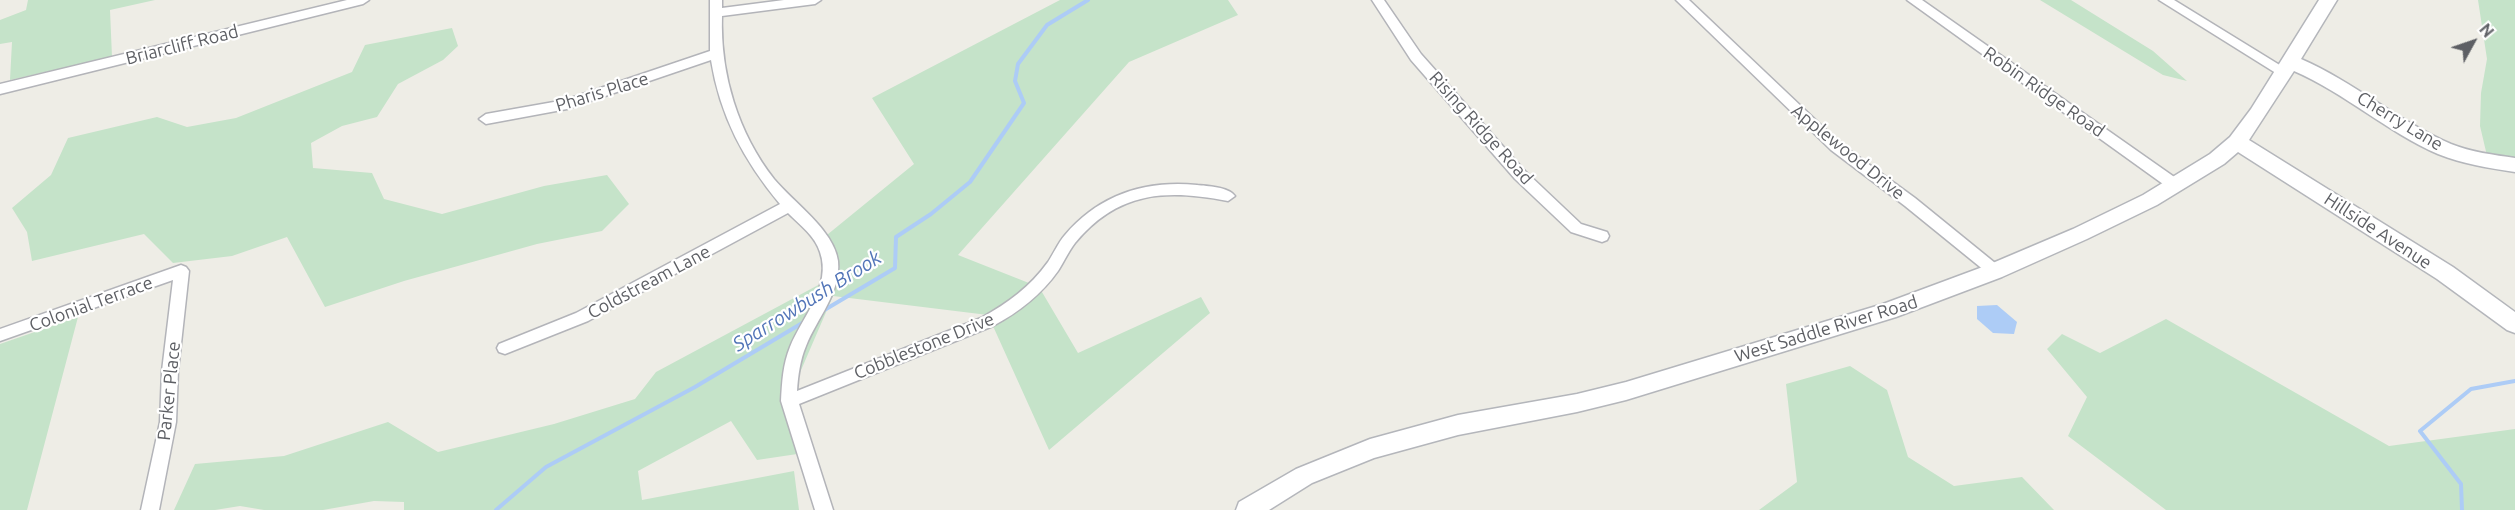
<!DOCTYPE html>
<style>
body{margin:0}
#map{position:relative;width:2515px;height:510px;overflow:hidden;background:#eeede6;font-family:Ubuntu,sans-serif}
canvas{display:block}
.north{position:absolute;left:2443px;top:12px;width:60px;height:60px;-webkit-text-stroke:4px #fff;paint-order:stroke;rotate:50deg;font-size:16px;font-weight:700;line-height:24px;text-align:center;color:#5d5f64}
.north::after{content:'';display:block;margin:auto;width:21px;height:27px;background:#5d5f64;clip-path:polygon(50% 0,100% 100%,50% 72%,0 100%)}
</style>
<div id="map">
<canvas width="2515" height="510"></canvas>
<div class="north">N</div>
</div>
<script>
const ctx = document.querySelector('canvas').getContext('2d');
ctx.lineJoin = 'round';
function paint(path, color) {
  ctx.fillStyle = color;
  ctx.fill(path, 'evenodd');
}
function trace(path, color, width, dash) {
  ctx.strokeStyle = color;
  ctx.lineWidth = width;
  ctx.lineCap = dash ? 'butt' : 'round';
  ctx.setLineDash(dash || []);
  ctx.stroke(path);
}
function label(font, color, halo, rows, align = 'center') {
  ctx.font = font + ' Ubuntu,sans-serif';
  ctx.lineWidth = 4.5;
  ctx.setLineDash([]);
  ctx.textBaseline = 'middle';
  ctx.strokeStyle = halo;
  ctx.fillStyle = color;
  for (const [text, x, y, turn = 0] of rows) {
    ctx.save();
    ctx.translate(x, y);
    ctx.rotate((+turn || 0) * Math.PI / 180);
    ctx.textAlign = isNaN(turn) ? turn : align;
    if (halo) ctx.strokeText(text, 0, 0);
    ctx.fillText(text, 0, 0);
    ctx.restore();
  }
}
paint(new Path2D(`
 M28 0H155L110 10 112 57 10 80 12 42 0 44V20L26 10Z
 M1060 0H1228L1238 15 1129 62 958 255 1039 287 1078 353 1201 297 1210 313 1049 450 988 315 833 296 786 405 804 453 757 460 731 421 638 471 642 500 794 471 799 510H404V502L374 501 323 510H264L240 506 215 510H174L195 464 284 456 388 422 438 452 554 424 635 399 656 372 835 276 822 239 914 164 872 98Z
 M2040 0H2071L2153 51 2187 81 2163 75Z
 M2478 0H2515V161L2488 160 2480 126 2481 93 2487 59Z
 M452 28 458 46 443 60 398 84 377 117 342 126 311 143 313 168 372 173 384 199 442 214 544 186 607 175 629 204 602 231 537 244 404 281 325 307 287 237 232 256 173 263 144 234 32 261 27 232 12 208 51 175 68 138 157 117 187 127 236 118 352 72 365 45Z
 M78 317 27 510H0V344Z
 M2166 319 2389 446 2515 429V510H2166L2068 436 2087 397 2047 349 2062 334 2100 353Z
 M1850 366 1887 390 1908 457 1954 486 2022 477 2054 510H1759L1797 482 1786 384Z`), '#c5e3c9');
paint(new Path2D(`
 M1997 305 2017 322 2014 334 1993 333 1977 319V306Z`), '#adccf6');
trace(new Path2D(`
 M821 312 895 268 896 237 931 214 970 182 1024 103 1015 81 1018 64 1047 25 1088 0
 M496 510 546 467 695 387 804 322
 M2462 510 2461 484 2420 431 2471 389 2515 381`), '#adccf6', 4);
const street = new Path2D(`
 M347 0H369L363 4 0 94V84Z
 M710 0H722V8L784 0H821L815 4 722 16C720 74 738 133 774 179 793 202 834 230 838 261 841 293 817 318 806 346 800 360 798 376 797 391L981 318C1008 303 1030 287 1048 262 1054 253 1058 243 1065 235 1099 195 1145 180 1197 185 1207 186 1229 187 1235 196L1228 201C1166 189 1118 191 1075 243 1068 252 1064 262 1058 271 1041 295 1019 312 993 326L799 404 833 510H815L781 401C782 382 783 364 790 347 802 317 832 286 820 252 815 236 800 225 788 213L588 321 505 354 499 352 497 348 499 344 576 313 780 204C744 161 720 116 711 60L567 109 486 124 479 119 486 114 565 100 710 51Z
 M1372 0H1384L1421 54 1525 171 1581 224 1607 232 1609 236 1607 240 1602 242 1571 232 1515 179 1411 60Z
 M1676 0H1689L1841 144 1915 198 2000 267 2003 271 2000 275H1990L1905 206 1831 150Z
 M1907 0H1922L2180 181 2182 185 2180 189H2170Z
 M2159 0H2174L2291 72 2284 76 2279 75Z
 M181 265 186 267 189 271 178 371 176 422 159 510H141L160 422 162 371 173 280 0 341V329Z`);
const secondary = new Path2D(`
 M2319 0H2337L2301 59C2354 82 2398 121 2451 144 2471 152 2494 155 2515 158V172C2489 168 2463 164 2438 154 2387 132 2345 93 2294 71L2249 140 2453 267 2515 312V333L2507 330 2437 279 2238 152 2224 164 2157 205 2087 239 2002 277 1896 317 1626 400 1577 412 1458 435 1374 458 1312 483 1269 510H1236L1239 502 1296 469 1370 439 1458 415 1577 394 1626 382 1883 304 1988 265 2073 229 2143 195 2210 154 2230 137 2251 109Z`);
trace(street, '#b3b4b9', 3);
trace(secondary, '#b4b6bb', 3);
paint(street, '#fff');
paint(secondary, '#fff');
label('18px', '#5d5f64', '#fff', [
 ["Briarcliff Road",182,45,-14],
 ["Pharis Place",602,92,-17],
 ["Robin Ridge Road",2044,92,35],
 ["Cherry Lane",2400,121,31],
 ["Rising Ridge Road",1481,128,48],
 ["Applewood Drive",1848,152,39],
 ["Hillside Avenue",2378,231,33],
 ["Coldstream Lane",649,282,-28],
 ["Colonial Terrace",91,304,-20],
 ["West Saddle River Road",1826,329,-17],
 ["Cobblestone Drive",924,346,-22],
 ["Parker Place",169,391,-84]
]);
label('italic 20px', '#5275b8', '#fff', [
 ["Sparrowbush Brook",807,301,-32]
]);
</script>
